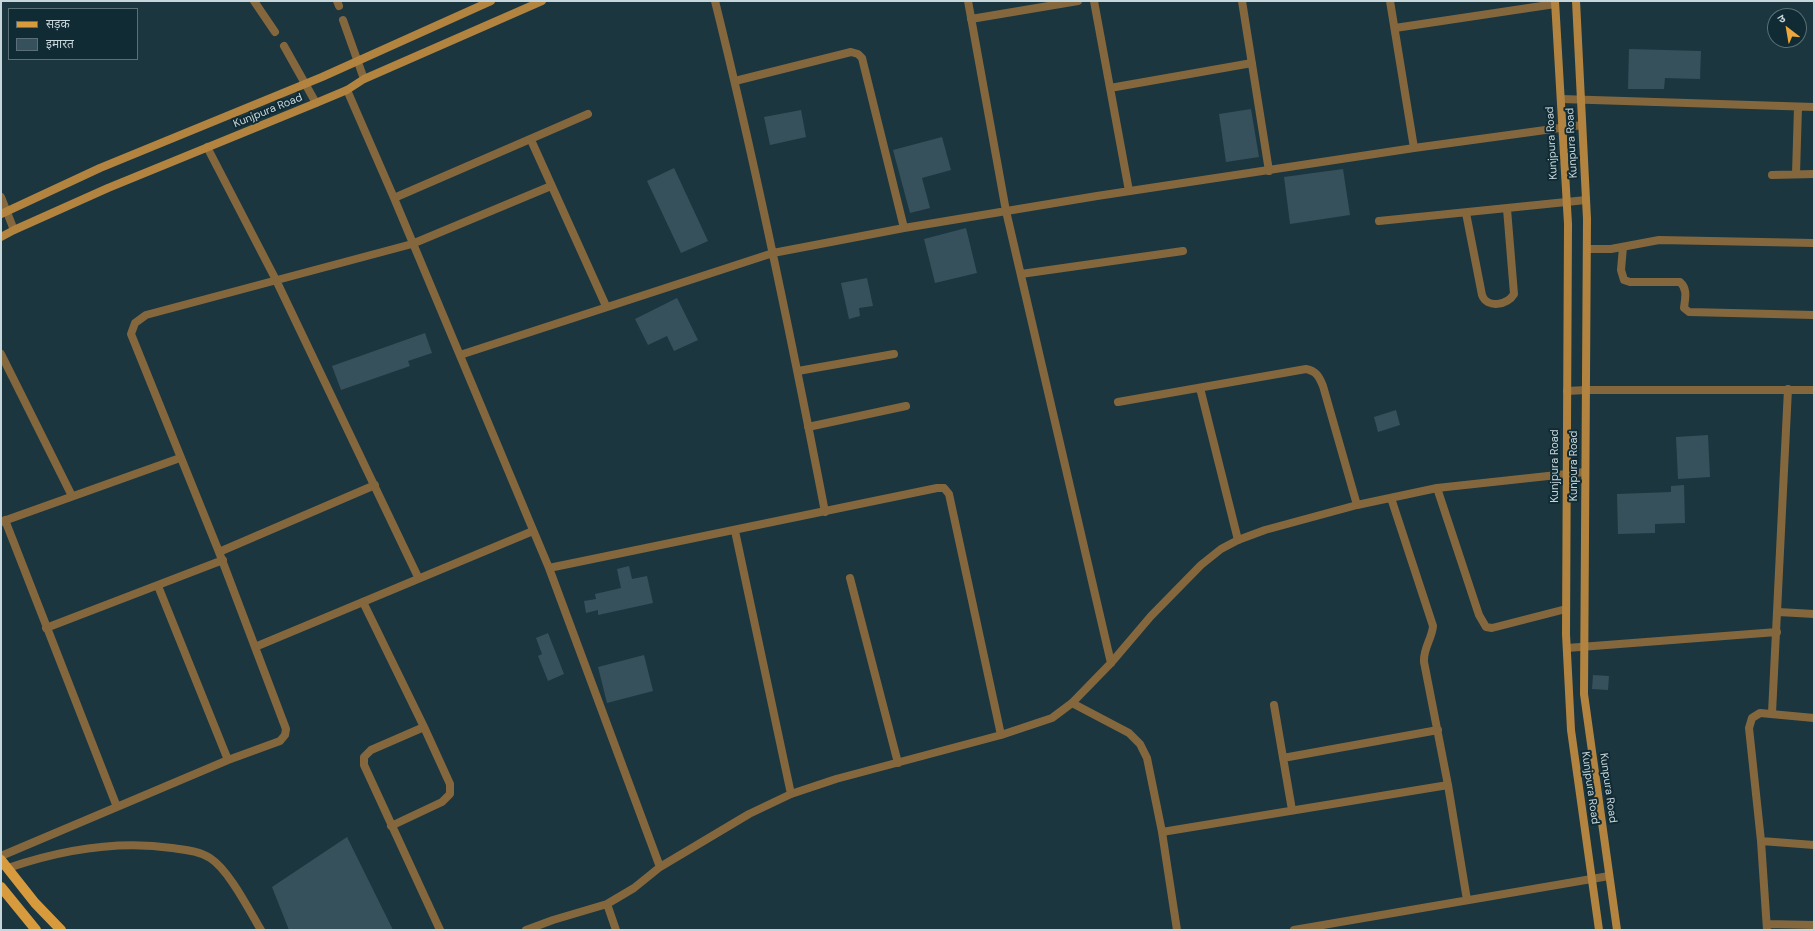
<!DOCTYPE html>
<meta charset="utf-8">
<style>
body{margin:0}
#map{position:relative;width:1815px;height:931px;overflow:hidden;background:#1b363f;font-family:"DM Sans","Noto Sans Devanagari",sans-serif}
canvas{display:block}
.frame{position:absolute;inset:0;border:2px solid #c7d6db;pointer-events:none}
.legend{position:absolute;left:8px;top:8px;width:130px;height:52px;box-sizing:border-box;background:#112b34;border:1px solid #5a6f77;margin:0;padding:5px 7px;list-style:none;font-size:12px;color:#c7d6db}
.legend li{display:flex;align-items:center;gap:8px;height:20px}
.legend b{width:20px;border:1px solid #5a6f77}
.north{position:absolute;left:1767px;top:8px;width:40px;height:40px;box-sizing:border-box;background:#112b34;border:1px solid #5a6f77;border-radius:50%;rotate:329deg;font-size:11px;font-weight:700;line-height:16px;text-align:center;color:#c7d6db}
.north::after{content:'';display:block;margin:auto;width:14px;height:18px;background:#eda83b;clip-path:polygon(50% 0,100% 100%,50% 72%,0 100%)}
</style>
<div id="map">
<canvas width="1815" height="931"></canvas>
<div class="frame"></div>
<ul class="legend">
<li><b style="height:5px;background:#d79b3d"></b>सड़क</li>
<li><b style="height:11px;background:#36515b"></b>इमारत</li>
</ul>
<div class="north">उ</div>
</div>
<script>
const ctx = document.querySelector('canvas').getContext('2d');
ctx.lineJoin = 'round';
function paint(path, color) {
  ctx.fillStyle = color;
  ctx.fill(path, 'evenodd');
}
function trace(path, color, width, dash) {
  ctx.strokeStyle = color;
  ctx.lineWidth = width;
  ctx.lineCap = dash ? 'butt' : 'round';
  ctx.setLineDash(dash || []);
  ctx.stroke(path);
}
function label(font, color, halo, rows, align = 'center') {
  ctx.font = font + ' "DM Sans",sans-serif';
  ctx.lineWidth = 4;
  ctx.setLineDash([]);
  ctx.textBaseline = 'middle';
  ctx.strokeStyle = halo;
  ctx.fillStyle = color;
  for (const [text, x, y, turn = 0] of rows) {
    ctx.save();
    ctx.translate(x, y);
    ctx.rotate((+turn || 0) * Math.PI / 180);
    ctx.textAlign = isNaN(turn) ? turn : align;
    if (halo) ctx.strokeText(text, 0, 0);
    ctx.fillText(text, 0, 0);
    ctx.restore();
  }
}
paint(new Path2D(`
 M1629 49 1701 51 1700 79 1665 78 1664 89H1628Z
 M1251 109 1259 157 1226 162 1219 114Z
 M801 110 806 137 770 145 764 117Z
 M942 137 951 170 922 178 930 208 910 213 893 150Z
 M674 168 708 241 681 253 647 181Z
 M1343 169 1350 215 1290 224 1284 177Z
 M966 228 977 273 935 283 924 239Z
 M867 278 873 306 859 308 860 316 849 319 841 283Z
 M677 298 698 340 674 351 667 336 648 345 635 319Z
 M425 333 432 353 408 361 410 366 341 390 332 366Z
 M1396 410 1400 425 1378 432 1374 417Z
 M1708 435 1710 477 1678 479 1676 437Z
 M1684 485 1685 523 1655 524V533L1618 534 1617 494 1671 492V486Z
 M629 566 632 579 647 576 653 603 598 615V610L586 613 584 601 596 599 595 594 621 588 617 569Z
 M548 633 564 674 548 681 538 656 542 654 536 638Z
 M644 655 653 691 607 703 598 667Z
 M1593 675 1609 676 1608 690 1592 689Z
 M347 837 393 930H289L272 887Z`), '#36515b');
trace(new Path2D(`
 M254 1 275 32
 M337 1 339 6
 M343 20 364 79
 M284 46 316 103
 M1 197 14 230
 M1466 213 1482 295C1487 309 1508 305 1514 294L1507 209
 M1379 221 1586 200
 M1200 388 1238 540
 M1118 402 1306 369C1316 371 1319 376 1323 386L1357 505
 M363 602 424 727 450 784V794L442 802 391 826
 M424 727 371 750 364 757V765L440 930
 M8 868C61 850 116 840 172 848 186 850 199 851 210 858 229 870 249 910 261 930`), '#85673e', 8);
trace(new Path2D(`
 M715 1C757 170 792 341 825 512
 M968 1 1006 211 1111 663
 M1094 1 1129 191
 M1242 1 1269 171
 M1390 1 1414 148
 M971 19 1078 1
 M1395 28 1555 4
 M735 81 851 52 858 54 862 58 904 228
 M1110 88 1252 63
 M347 90 394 198 549 568 660 867
 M1561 99 1814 107
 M531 140 606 306
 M207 147 276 280 418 577
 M1796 174 1798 107
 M1772 175 1814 174
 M394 198 588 114
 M1623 247 1621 270 1624 280 1630 282H1680C1688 289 1685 299 1684 308L1689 312 1814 315
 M1587 249H1611L1659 240 1814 243
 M1021 274 1183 251
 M1 354 72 496
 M460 355 773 253 904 228 1097 196 1414 148 1582 125
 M798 371 894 354
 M1567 391 1586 390H1814
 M808 427 906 406
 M1437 488 1479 615 1486 627 1492 628 1566 609
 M1391 498 1433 626C1432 639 1423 648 1424 662L1448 785 1467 900
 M5 520 117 807
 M1 522 180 458
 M735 531 791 794
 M219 552 375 485
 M549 568 937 488H944L949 494 1001 735
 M850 578 898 763
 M158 586 228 760
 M1778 612 1814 614
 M46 628 223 560
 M255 647 533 531
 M1567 648 1777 632
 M1072 703 1129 733 1140 744 1147 758 1162 832 1177 930
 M1274 705 1292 810
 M1772 713 1788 389
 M1283 758 1438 730
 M1162 832 1448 785
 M1761 841 1814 845
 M1 856 228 760 280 741 285 735 286 729 219 552 131 334 135 323 146 315 412 244 551 186
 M607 904 616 930
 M1767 924 1814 925
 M526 930 553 920 607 904 634 888 660 867 749 814 791 794 836 779 1001 735 1052 718 1072 703 1111 663 1151 616 1201 565 1221 549 1238 540 1265 530 1357 505 1437 488 1585 472
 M1294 930 1609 876
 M1767 930 1761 841 1749 728 1752 718 1760 713 1814 718`), '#85673e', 8);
trace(new Path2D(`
 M1555 1 1568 224 1566 634 1571 730 1599 930
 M1576 1 1587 219 1584 694 1617 930
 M1 214 100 168 322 77 491 1
 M1 237 14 230 108 188 316 103 347 90 364 79 542 1`), '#b3843f', 8);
trace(new Path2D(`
 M1 860 35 903 61 930
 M1 887 36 930`), '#d79b3d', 10);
label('11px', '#c7d6db', '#112b34', [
 ["Kunjpura Road",268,111,-22],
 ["Kunjpura Road",1552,143,-93],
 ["Kunpura Road",1572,143,-93],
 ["Kunjpura Road",1555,466,-90],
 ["Kunpura Road",1574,466,-90],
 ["Kunjpura Road",1590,788,82],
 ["Kunpura Road",1608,788,82]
]);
</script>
